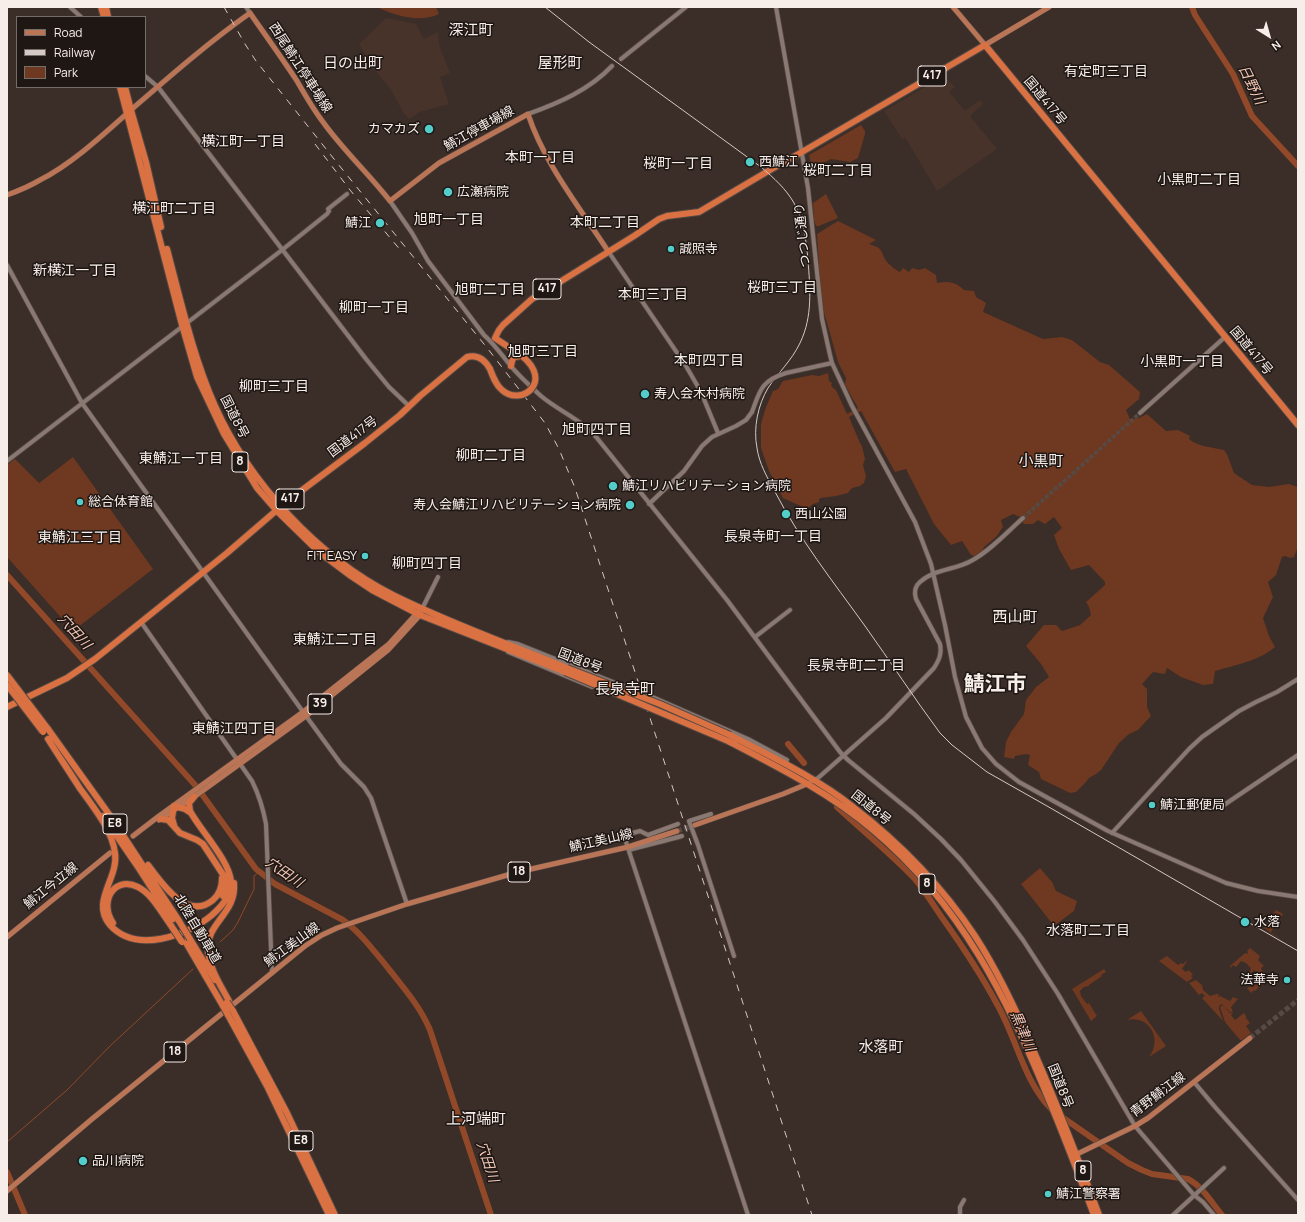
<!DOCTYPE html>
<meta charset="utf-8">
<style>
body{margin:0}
#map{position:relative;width:1305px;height:1222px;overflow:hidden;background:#3b2d27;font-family:Manrope,sans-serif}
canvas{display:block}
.frame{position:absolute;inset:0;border:8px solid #f7ede9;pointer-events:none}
.legend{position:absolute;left:16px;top:16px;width:130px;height:72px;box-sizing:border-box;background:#1e1714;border:1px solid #756d69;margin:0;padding:5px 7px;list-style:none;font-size:12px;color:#f7ede9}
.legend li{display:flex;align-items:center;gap:8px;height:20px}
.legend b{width:20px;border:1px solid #756d69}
.north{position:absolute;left:1249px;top:16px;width:40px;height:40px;-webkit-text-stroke:3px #1e1714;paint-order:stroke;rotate:143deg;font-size:11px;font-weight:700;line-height:16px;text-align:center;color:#f7ede9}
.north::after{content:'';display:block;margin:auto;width:14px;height:18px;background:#f7ede9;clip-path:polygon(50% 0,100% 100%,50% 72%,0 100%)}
</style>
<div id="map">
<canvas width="1305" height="1222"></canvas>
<div class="frame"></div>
<ul class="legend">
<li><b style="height:5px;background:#ba7456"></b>Road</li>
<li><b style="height:5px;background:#d4c9c5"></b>Railway</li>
<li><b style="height:11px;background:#6f3820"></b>Park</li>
</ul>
<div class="north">N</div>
</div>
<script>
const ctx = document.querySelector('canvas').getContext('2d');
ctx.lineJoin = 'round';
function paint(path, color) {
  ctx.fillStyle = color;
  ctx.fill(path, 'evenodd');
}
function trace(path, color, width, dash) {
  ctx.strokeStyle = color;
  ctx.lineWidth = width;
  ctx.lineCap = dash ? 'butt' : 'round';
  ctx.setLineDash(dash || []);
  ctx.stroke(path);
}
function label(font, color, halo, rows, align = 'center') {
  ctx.font = font + ' Manrope,"Noto Sans JP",sans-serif';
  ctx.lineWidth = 3;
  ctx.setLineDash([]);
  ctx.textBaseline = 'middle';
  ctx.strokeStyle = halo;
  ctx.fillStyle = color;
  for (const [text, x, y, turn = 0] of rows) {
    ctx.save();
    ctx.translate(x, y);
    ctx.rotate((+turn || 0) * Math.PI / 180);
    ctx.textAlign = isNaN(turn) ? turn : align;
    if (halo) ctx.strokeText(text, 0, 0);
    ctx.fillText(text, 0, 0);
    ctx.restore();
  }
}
paint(new Path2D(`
 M386 18 416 24 424 39 438 32 439 45 450 73 440 77 449 104 420 112 409 119 403 112 390 88 374 69 359 44Z
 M944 76 955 87 949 92 965 111 980 100 983 104 970 116 997 149 937 191 905 137 902 139 884 111Z`), '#48332a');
paint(new Path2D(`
 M377 7H436L439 14C420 23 395 16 377 7Z
 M861 125 865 131V134L858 158 850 162 831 159 812 169 809 155Z
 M826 194 838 218 819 226H816L814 220 813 203Z
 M838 221 876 240 869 244C887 249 879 254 889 264 892 267 896 270 900 272L903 268 909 272 912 268 919 270 925 268 936 275 937 283C948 281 956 282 964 290L974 291 976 297 986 303 983 312 1043 339 1062 337 1072 340 1100 362 1109 365 1140 392 1139 399 1126 410 1130 419 1139 418 1147 414 1166 431 1178 430 1190 436 1189 439C1199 447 1212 447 1224 450L1227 454 1234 473 1252 485 1269 487 1289 484 1298 487V547L1294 557 1290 558 1285 556 1282 557 1276 575 1268 582 1273 597 1263 618 1269 636 1275 647C1259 661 1235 665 1215 671L1213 684 1203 685 1181 677 1167 668 1165 674 1153 672 1142 684 1147 689V707L1151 716 1138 730 1129 734 1119 743 1101 770 1096 774 1089 778 1086 782 1076 792 1070 793 1041 779 1039 772 1028 765 1030 755 1026 754 1015 756 1014 759 1004 757 1006 742 1011 732 1024 714 1026 700 1036 687 1049 677 1041 664 1026 646 1044 625H1056L1062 631 1080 625 1091 615 1089 607 1086 602 1105 585V582L1089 565 1071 570 1059 549 1054 535 1062 528 1054 517 1045 524 1038 520 1033 524H1024L1020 517 1013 514 1001 520 1003 527 996 537 984 547 982 552 975 556 971 555 962 541 951 545 934 524 906 469 895 472 861 411 849 417 860 443 862 446 865 459 863 465 866 476 864 483 860 486 852 488 848 493 836 496 821 498 819 499V502L813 504 807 509 783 498 769 471 761 448V424L766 407 773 391 778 389 783 381 812 375 819 376 828 373 829 381 832 383 831 385 833 388 836 390 847 414 858 408 845 385 846 378 838 362 824 312 820 284 817 234Z
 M73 457 153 569 73 631 7 557V465L15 459 39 483Z
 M1040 868 1052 882 1056 891 1077 901 1074 911 1054 926 1021 884Z
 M1276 910 1283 914 1271 932 1285 942 1264 928Z
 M1250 948 1260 956 1258 960 1264 966 1261 968C1263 973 1267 973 1268 979L1266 983 1261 986H1260L1255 991 1254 990 1251 993 1247 988 1249 987H1254L1255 982 1260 975 1254 970 1249 976H1246L1251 969C1247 963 1246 963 1241 961L1236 967 1233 965 1231 968 1230 966 1245 953 1247 954 1248 952 1247 951Z
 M1167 956 1178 965 1181 963 1183 964 1186 961H1187L1182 969 1186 972 1188 970 1193 974 1191 976 1193 978 1187 982 1159 961Z
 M1104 969 1106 972 1101 975 1102 976 1089 985V986L1084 987 1080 991 1081 996 1087 1004 1089 1003 1097 1016 1091 1021 1072 989Z
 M1196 980 1202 985 1203 990 1210 996 1217 994H1219L1218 997 1220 996 1230 1001 1233 997 1238 999 1231 1007 1233 1012H1230L1222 1004 1219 1006V1009L1223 1021 1202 998 1205 996 1202 993 1199 995 1189 983Z
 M1223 1005 1230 1013H1233L1231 1015 1235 1020 1244 1013 1246 1016V1018L1250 1023 1246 1026 1251 1033 1242 1040H1240L1225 1022 1220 1007Z
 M1141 1011 1166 1046 1149 1057C1163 1039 1149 1015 1127 1020Z`), '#6f3820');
trace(new Path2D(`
 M220 942 233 930 238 922 254 889V876L259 872
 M7 1142 67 1090 110 1046 193 969`), '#914929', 1);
trace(new Path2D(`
 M1192 7 1195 15 1233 74 1252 116 1298 166
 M7 575 196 786 256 869 275 884 343 920C361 933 374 951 388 968 403 987 420 1006 430 1030L491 1215
 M788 744 804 763
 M837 807C863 831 891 854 915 879 925 891 934 906 943 919 963 947 982 976 998 1006 1017 1040 1024 1082 1052 1110L1128 1163 1142 1170 1152 1174 1188 1179C1202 1186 1212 1203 1222 1215
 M7 1172 25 1215`), '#914929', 6);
trace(new Path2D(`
 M1023 518 1140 413
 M639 699 659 707`), '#574a44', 4, [4, 2]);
trace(new Path2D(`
 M677 831 695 825
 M1250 1038 1298 1000`), '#574a44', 5, [5, 2.5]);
const minor = new Path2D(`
 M70 7 81 17
 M246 7 250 13
 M776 7 808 188 822 319 830 355 832 363 852 406 915 522 931 564 945 625 955 677 966 717 982 748 996 764 1019 782 1108 831 1226 883 1258 891 1298 897
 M621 59 686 7
 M145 76 158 87 366 359 389 387 409 406
 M528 114C559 103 589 90 612 66
 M390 201 412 233 428 261 484 335C494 344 502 355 510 365 519 376 530 386 541 396 559 411 582 420 597 438L727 600 840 752 848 760 914 814 941 839 961 860 995 902 1023 940 1058 994 1135 1126 1194 1195 1203 1202 1214 1215
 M328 209 347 194
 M608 251 686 366 701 392 718 433
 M7 265 82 403 306 716 341 764 364 787 371 798 407 904
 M786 373 832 363
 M1140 413 1225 337
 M7 461 282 250 327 214 329 211
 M649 504 684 471 702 446 712 437 736 426 746 420 752 412
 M422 609 438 577
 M141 622 252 781C259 795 263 808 266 824L272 973
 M755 637 790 610
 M508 642 518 644 633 690
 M508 652 592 687
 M648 695 748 739 787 760 785 764
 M659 707 671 712
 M807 784 818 778 886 718 934 668C939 660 942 654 940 644L916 599C914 592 915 586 920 582 934 569 955 570 971 561 990 551 1007 532 1023 518
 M1224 805 1298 755
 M711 814 689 821 698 845 734 956
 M678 824 648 835 640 831 629 834 626 842 748 1215
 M1112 833 1189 749 1202 737 1239 711 1256 702 1277 692 1298 679
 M629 850C647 845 664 841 682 836
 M1194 1082 1215 1107 1298 1200
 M960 1215V1207L964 1200
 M1173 1215 1224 1168`);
const major = new Path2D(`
 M953 7 985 45 1049 7
 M7 195C18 191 30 186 40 180 72 164 105 133 132 109 170 76 209 42 250 13 266 36 282 58 297 81 305 95 313 109 323 122 343 150 369 174 390 201L439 163 528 114C544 163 580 208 608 251
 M159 820 194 797 306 716 388 650 420 615 421 612
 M695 825 783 794 807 784
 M133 836 159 816 303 712 389 644 418 612
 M7 937 110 853
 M1073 1156 1135 1126 1148 1118 1250 1038
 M7 1191 92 1119 305 946 322 935 337 928 407 904 518 872 628 847 677 831`);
const highway = new Path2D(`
 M101 7 104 17
 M106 7 108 17
 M120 87 182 325 197 377 224 434 257 488 277 511 319 552 351 576 372 590 420 615 565 672
 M125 87 131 110 146 162 161 227
 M167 249C181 302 193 356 215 406 249 482 318 557 393 595 449 623 509 644 567 668
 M522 356 495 338 499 330 503 325 532 299 542 293 634 236 659 219 667 216 699 212 770 170 802 152 985 45 1298 425
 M511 366 512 361 514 357 522 356
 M7 707 67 678 95 659 227 553 285 503 365 443 400 415 420 396 467 357C478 354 485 360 490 369
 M48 729 111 817 179 921
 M730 735C772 757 815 777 852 806 900 843 942 886 975 936 999 973 1018 1014 1035 1054 1058 1107 1079 1161 1099 1215
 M48 739C58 755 69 771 79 787 93 807 112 829 115 853 119 878 90 902 110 925 136 954 187 936 212 915 222 906 231 896 231 882 230 861 200 830 190 811L189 803 194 797
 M728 741C778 767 830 793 873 830 961 904 1009 1001 1051 1105 1066 1141 1080 1178 1094 1215
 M103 816 138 867 172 920
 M161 819 168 820 180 833 197 840 203 844 224 876 226 885 223 896
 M174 825 172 818 174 806 185 809 191 813
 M148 865C161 882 187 922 213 900 220 894 222 887 222 878
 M113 923C99 903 113 875 138 887 152 894 161 912 170 924
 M190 939 215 980
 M185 941 223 1006
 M229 1001C221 986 209 968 208 950 206 923 237 913 234 883
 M233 1011 287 1113 335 1215
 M228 1015 267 1086 329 1215`);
trace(minor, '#554944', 5.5);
trace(major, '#554944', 6);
trace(highway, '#554944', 8);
trace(minor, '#8a7972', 4);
trace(major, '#ba7456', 5);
trace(highway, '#da7143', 6);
trace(new Path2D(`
 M545 7 589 42 761 167C774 178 786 189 794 203 804 221 806 240 808 260 810 288 813 316 800 343 792 360 778 373 768 388 758 405 753 428 757 448 759 463 767 477 774 490 800 540 832 580 865 626 890 661 914 698 940 733L952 745 987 772 1047 806 1298 951`), '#d4c9c5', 1);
trace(new Path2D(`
 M224 7 245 44 256 61 338 164 488 349 545 423 559 449 575 488 812 1215
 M315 144 350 190 402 252`), '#d4c9c5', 1, [7, 7]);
const minorBridge = new Path2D(`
 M752 412C760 390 761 381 786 373`);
const highwayBridge = new Path2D(`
 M490 369C493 377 496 385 502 390 521 407 554 382 522 356
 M567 668 660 704 730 735
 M565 672 728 741
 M7 675 48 729
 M7 685 43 732
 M179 921 190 939
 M170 924 182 942
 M227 1002 233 1011
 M223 1006 228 1015`);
trace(minorBridge, '#554944', 5.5, []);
trace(highwayBridge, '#554944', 8, []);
trace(minorBridge, '#8a7972', 4);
trace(highwayBridge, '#da7143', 6);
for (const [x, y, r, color] of [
 [429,129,5,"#53cdca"],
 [750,162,5,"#53cdca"],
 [448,192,5,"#53cdca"],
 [380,223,5,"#53cdca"],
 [671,249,4,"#53cdca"],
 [645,394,5,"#53cdca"],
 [613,486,5,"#53cdca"],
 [80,502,4,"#53cdca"],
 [630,505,5,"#53cdca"],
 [786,514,5,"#53cdca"],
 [365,556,4,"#53cdca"],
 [1152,805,4,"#53cdca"],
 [1245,922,5,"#53cdca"],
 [1287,980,4,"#53cdca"],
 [83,1161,5,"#53cdca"],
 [1048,1194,4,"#53cdca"]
]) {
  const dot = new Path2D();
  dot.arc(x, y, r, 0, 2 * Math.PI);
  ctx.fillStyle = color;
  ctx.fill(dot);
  trace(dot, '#1e1714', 1.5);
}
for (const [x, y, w] of [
 [932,76,28],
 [547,289,28],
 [240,462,16],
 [290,499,28],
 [320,704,24],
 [115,824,24],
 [519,872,22],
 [927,884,16],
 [175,1052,22],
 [301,1141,24],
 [1083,1171,16]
]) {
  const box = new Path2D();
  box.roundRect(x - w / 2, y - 10, w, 20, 3);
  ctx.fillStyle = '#1e1714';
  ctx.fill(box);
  trace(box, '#f7ede9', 1);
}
label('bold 12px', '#f7ede9', null, [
 ["417",932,76],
 ["417",547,289],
 ["8",240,462],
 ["417",290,499],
 ["39",320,704],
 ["E8",115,824],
 ["18",519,872],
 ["8",927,884],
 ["18",175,1052],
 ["E8",301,1141],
 ["8",1083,1171]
]);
label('13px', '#f7ede9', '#1e1714', [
 ["西尾鯖江停車場線",300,68,57],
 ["国道417号",1045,101,50],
 ["鯖江停車場線",479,129,-29],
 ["つつじ通り",803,235,-96],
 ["国道417号",1251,351,50],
 ["国道8号",234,417,63],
 ["国道417号",353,437,-37],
 ["国道8号",580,661,21],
 ["国道8号",871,808,39],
 ["鯖江美山線",601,841,-13],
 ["鯖江今立線",51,886,-39],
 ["北陸自動車道",197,929,59],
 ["鯖江美山線",292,945,-36],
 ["国道8号",1060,1086,68],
 ["青野鯖江線",1158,1095,-37]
]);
label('13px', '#f7ede9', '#1e1714', [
 ["カマカズ",420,129,"right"],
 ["西鯖江",759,162],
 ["広瀬病院",457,192],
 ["鯖江",371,223,"right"],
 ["誠照寺",679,249],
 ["寿人会木村病院",654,394],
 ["鯖江リハビリテーション病院",622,486],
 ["総合体育館",88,502],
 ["寿人会鯖江リハビリテーション病院",621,505,"right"],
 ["西山公園",795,514],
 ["FIT EASY",357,556,"right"],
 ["鯖江郵便局",1160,805],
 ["水落",1254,922],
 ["法華寺",1279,980,"right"],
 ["品川病院",92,1161],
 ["鯖江警察署",1056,1194]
], 'left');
label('14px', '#f7ede9', '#1e1714', [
 ["有定町三丁目",1106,72],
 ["横江町一丁目",243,142],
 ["本町一丁目",540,158],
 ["桜町一丁目",678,164],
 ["桜町二丁目",838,171],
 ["小黒町二丁目",1199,180],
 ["横江町二丁目",174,209],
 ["旭町一丁目",449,220],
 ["本町二丁目",605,223],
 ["新横江一丁目",75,271],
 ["桜町三丁目",782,288],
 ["旭町二丁目",490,290],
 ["本町三丁目",653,295],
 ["柳町一丁目",374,308],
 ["旭町三丁目",543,352],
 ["本町四丁目",709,361],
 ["小黒町一丁目",1182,362],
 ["柳町三丁目",274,387],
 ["旭町四丁目",597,430],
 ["柳町二丁目",491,456],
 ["東鯖江一丁目",181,459],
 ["長泉寺町一丁目",773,537],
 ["東鯖江三丁目",80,538],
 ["柳町四丁目",427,564],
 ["東鯖江二丁目",335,640],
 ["長泉寺町二丁目",856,666],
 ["東鯖江四丁目",234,729],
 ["水落町二丁目",1088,931]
]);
label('italic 14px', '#f3c7b6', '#1e1714', [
 ["日野川",1251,85,64],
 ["穴田川",74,632,48],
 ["穴田川",284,873,34],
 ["黒津川",1022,1031,67],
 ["穴田川",487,1162,72]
]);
label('15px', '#f7ede9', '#1e1714', [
 ["深江町",471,31],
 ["日の出町",353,64],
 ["屋形町",560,64],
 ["小黒町",1041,462],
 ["西山町",1015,618],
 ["長泉寺町",625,690],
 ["水落町",881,1048],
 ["上河端町",476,1120]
]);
label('bold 21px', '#f7ede9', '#1e1714', [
 ["鯖江市",995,685]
]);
</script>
